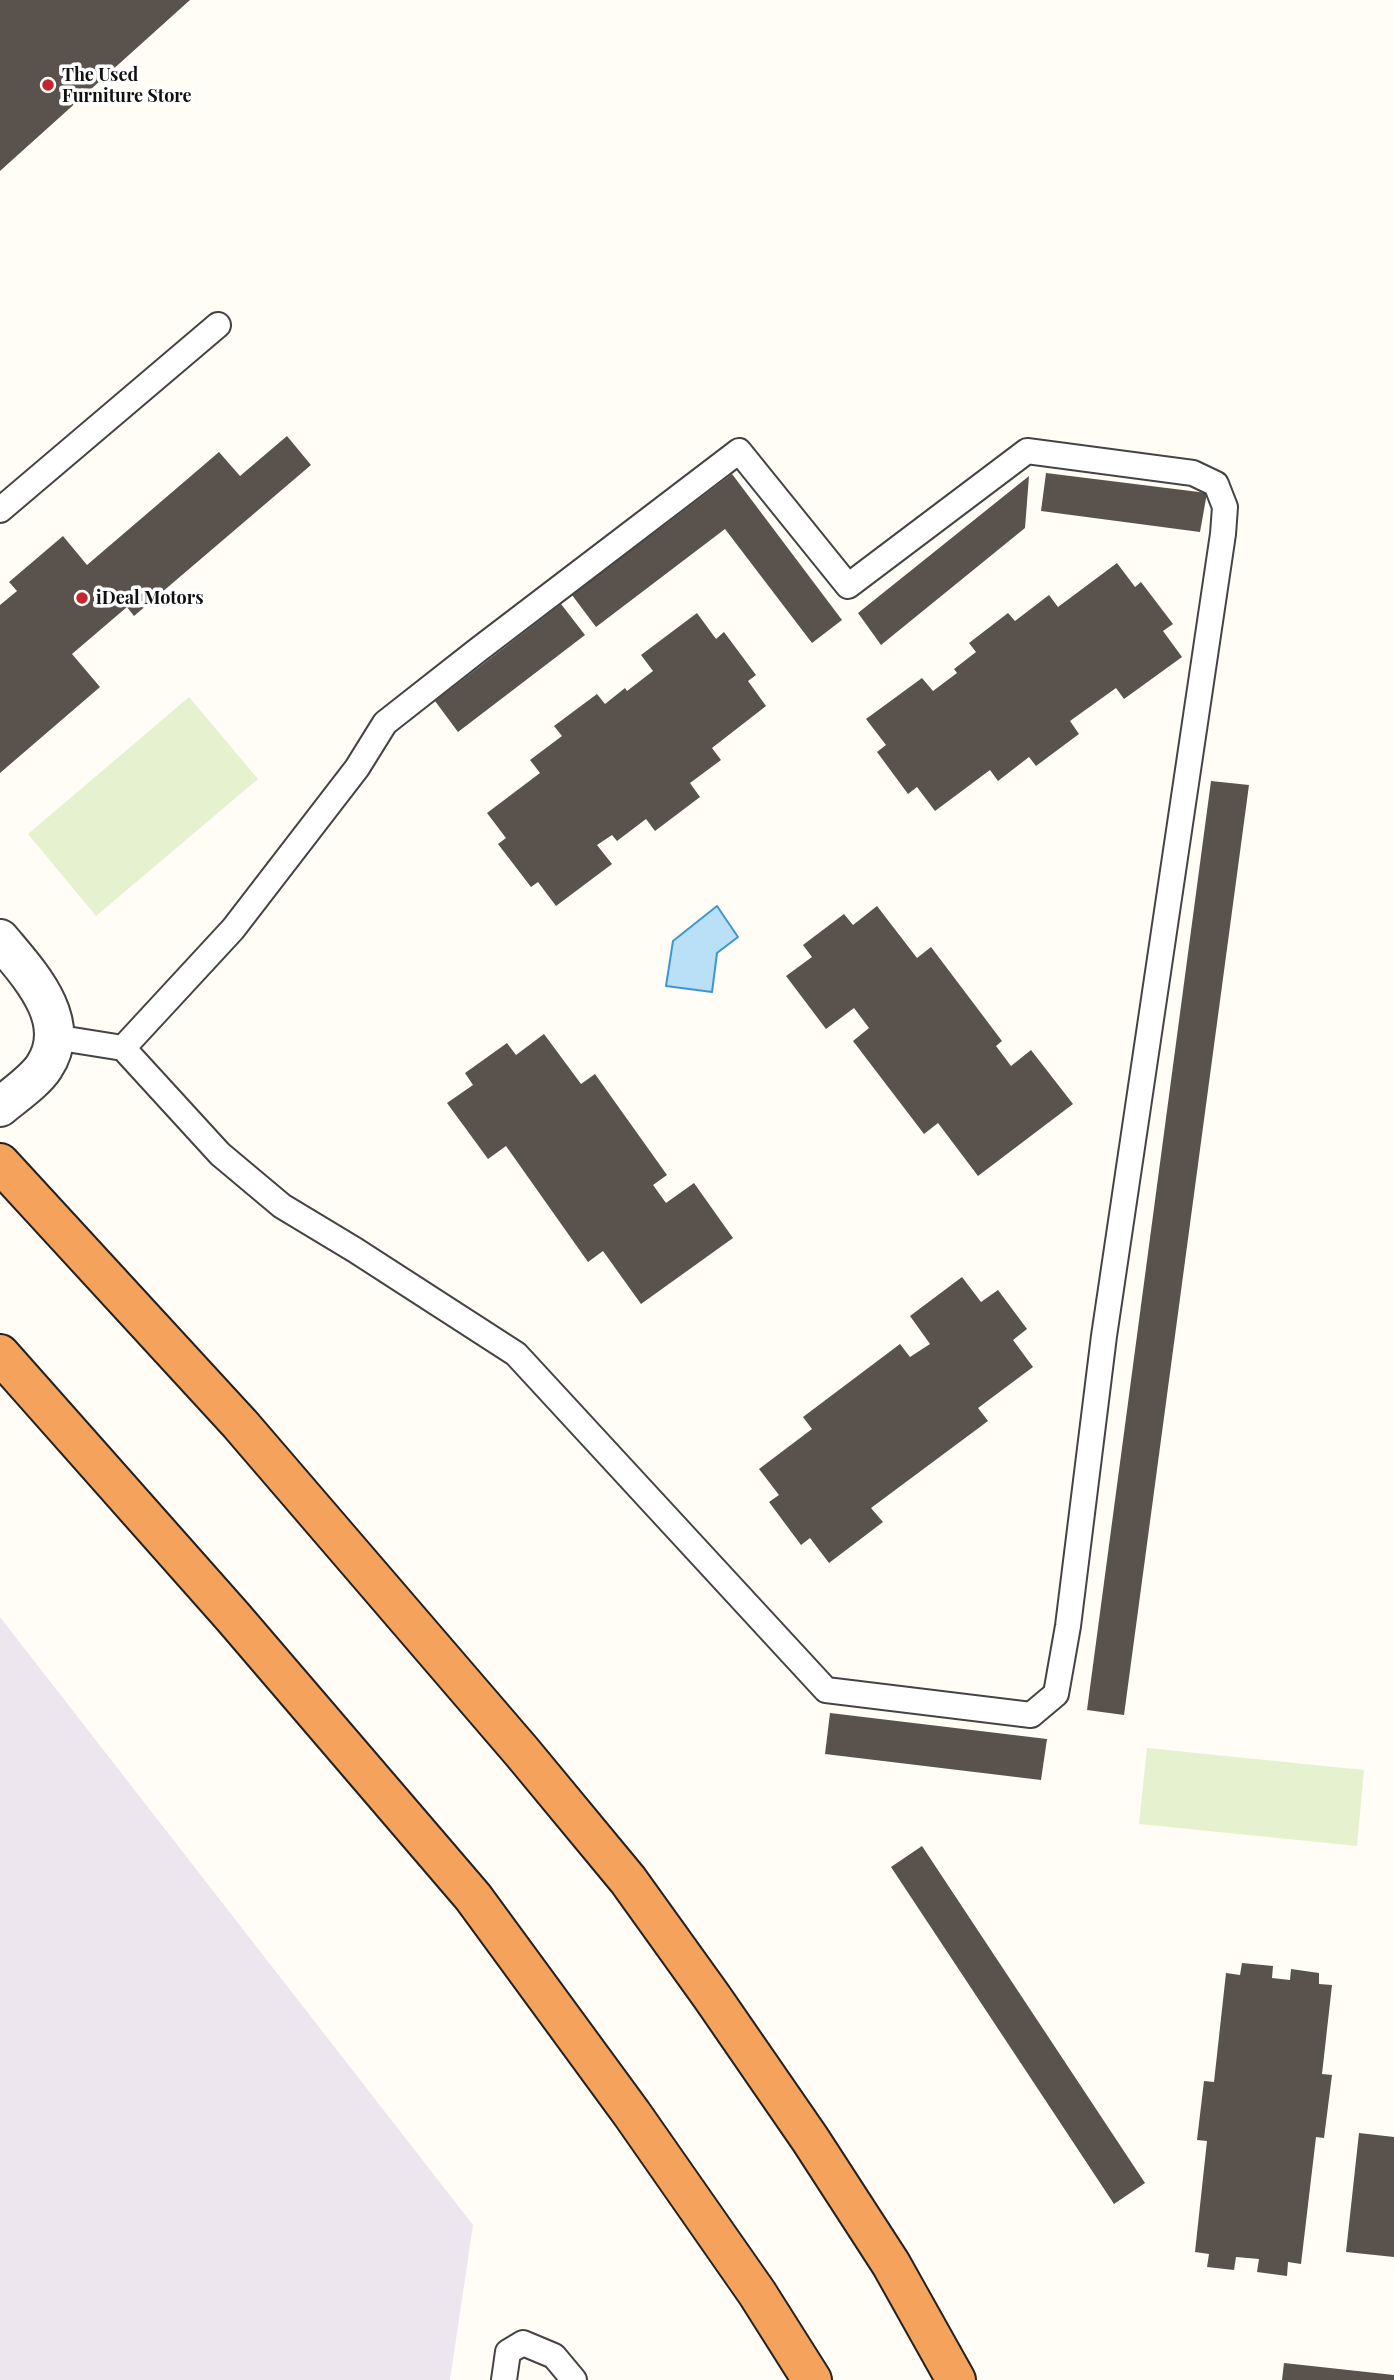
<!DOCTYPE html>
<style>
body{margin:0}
canvas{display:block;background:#fffdf5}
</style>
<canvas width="1394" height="2380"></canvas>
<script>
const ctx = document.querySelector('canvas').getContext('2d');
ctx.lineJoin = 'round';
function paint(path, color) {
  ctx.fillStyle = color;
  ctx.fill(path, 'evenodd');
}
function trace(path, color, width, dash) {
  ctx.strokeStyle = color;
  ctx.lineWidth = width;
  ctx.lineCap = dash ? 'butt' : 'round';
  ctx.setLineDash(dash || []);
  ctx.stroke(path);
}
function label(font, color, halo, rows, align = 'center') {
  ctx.font = font + ' "Playfair Display",serif';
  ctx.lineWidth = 7;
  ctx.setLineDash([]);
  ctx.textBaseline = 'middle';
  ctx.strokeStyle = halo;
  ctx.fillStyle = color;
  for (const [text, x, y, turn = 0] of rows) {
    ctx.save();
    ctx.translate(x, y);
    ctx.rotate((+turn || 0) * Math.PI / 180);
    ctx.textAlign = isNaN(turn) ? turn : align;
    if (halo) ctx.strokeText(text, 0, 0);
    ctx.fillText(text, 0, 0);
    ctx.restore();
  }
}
paint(new Path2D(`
 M0 1617 473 2225 450 2380H0Z`), '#eee6ef');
paint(new Path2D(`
 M189 697 258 779 96 916 28 834Z
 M1147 1748 1364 1770 1357 1846 1139 1824Z`), '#e6f2cf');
const water = new Path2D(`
 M717 906 738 937 717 953 712 992 666 986 673 941Z`);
paint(water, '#b9e0f7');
trace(water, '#3f96cf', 2);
paint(new Path2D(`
 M0 0H190L0 171Z
 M287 436 311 465 134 616 127 607 72 654 100 687 0 773V605L17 591 9 582 63 536 87 565 219 452 240 476Z
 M1046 473 1207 493 1200 532 1041 511Z
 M732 474 842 620 812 643 725 529 596 627 572 595Z
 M1029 476 1025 528 881 645 858 613Z
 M1117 563 1135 587 1141 582 1173 624 1163 631 1182 657 1124 699 1116 688 1070 721 1079 734 1036 766 1029 757 998 781 990 770 935 811 917 787 908 794 877 752 886 745 866 719 922 678 933 691 957 673 954 669 976 652 969 643 1008 613 1015 621 1049 595 1058 607Z
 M561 604 585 635 458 732 435 701Z
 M697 613 716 639 724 632 756 675 748 681 766 706 712 748 721 760 690 783 700 797 655 831 646 819 617 841 612 835 597 845 612 864 556 906 538 882 531 887 498 844 506 838 487 813 540 773 530 760 562 736 554 726 597 694 605 704 625 688 627 691 653 671 641 655Z
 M1211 781 1249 785 1124 1715 1087 1710Z
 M877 906 917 958 931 947 1002 1041 996 1046 1011 1066 1031 1050 1073 1104 978 1176 938 1123 924 1134 853 1041 869 1028 854 1008 826 1029 786 976 812 957 803 945 844 914 853 925Z
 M544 1034 581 1084 595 1074 667 1175 653 1185 666 1203 694 1183 733 1238 641 1304 603 1251 588 1262 506 1146 488 1159 447 1103 473 1085 465 1073 507 1043 516 1055Z
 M962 1277 981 1302 998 1290 1027 1329 1013 1340 1033 1367 978 1408 988 1421 871 1508 883 1522 829 1563 810 1538 801 1545 769 1502 779 1495 759 1469 812 1429 803 1417 900 1344 910 1357 930 1344 910 1316Z
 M830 1713 1047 1739 1041 1780 825 1754Z
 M922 1846 1145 2183 1114 2204 891 1867Z
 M1242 1963 1273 1966 1272 1978 1290 1980 1291 1969 1319 1973V1984L1332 1985 1322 2074 1332 2075 1324 2138 1316 2137 1301 2264 1288 2262 1287 2276 1257 2272 1259 2259 1236 2257 1234 2270 1207 2267 1209 2254 1195 2252 1207 2141 1197 2140 1204 2081 1214 2082 1226 1973 1240 1975Z
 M1359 2133 1394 2137V2257L1346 2252Z
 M1284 2363 1394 2375V2380H1282Z`), '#5a524d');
const lane = new Path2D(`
 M0 510 218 325
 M54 1037 123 1048 220 1154 282 1206 355 1250 516 1354 826 1690 1031 1715 1056 1694 1068 1626 1104 1336 1223 534 1225 507 1216 484 1193 473 1027 451 848 586 739 451 478 650 385 723 357 768 233 929 123 1048
 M504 2380 508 2352 523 2343 554 2356 574 2380`);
const street = new Path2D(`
 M0 939C28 973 75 1021 44 1067 35 1081 13 1096 0 1107`);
const highway = new Path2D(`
 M0 1163 240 1424 522 1752 628 1880 712 1997 810 2139 891 2264 956 2380
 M0 1354 233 1617 473 1897 632 2114 757 2293 812 2380`);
trace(lane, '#444', 28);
trace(street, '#444', 42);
trace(highway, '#222', 42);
trace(lane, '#fff', 24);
trace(street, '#fff', 38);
trace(highway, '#f5a25d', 38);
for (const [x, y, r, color] of [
 [48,85,7,"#c4262e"],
 [82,598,7,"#c4262e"]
]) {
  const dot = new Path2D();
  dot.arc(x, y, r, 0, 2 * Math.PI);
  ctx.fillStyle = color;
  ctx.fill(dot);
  trace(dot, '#fff', 2.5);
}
label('bold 18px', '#111', '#fff', [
 ["The Used",62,75],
 ["Furniture Store",62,96],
 ["iDeal Motors",96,598]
], 'left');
</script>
